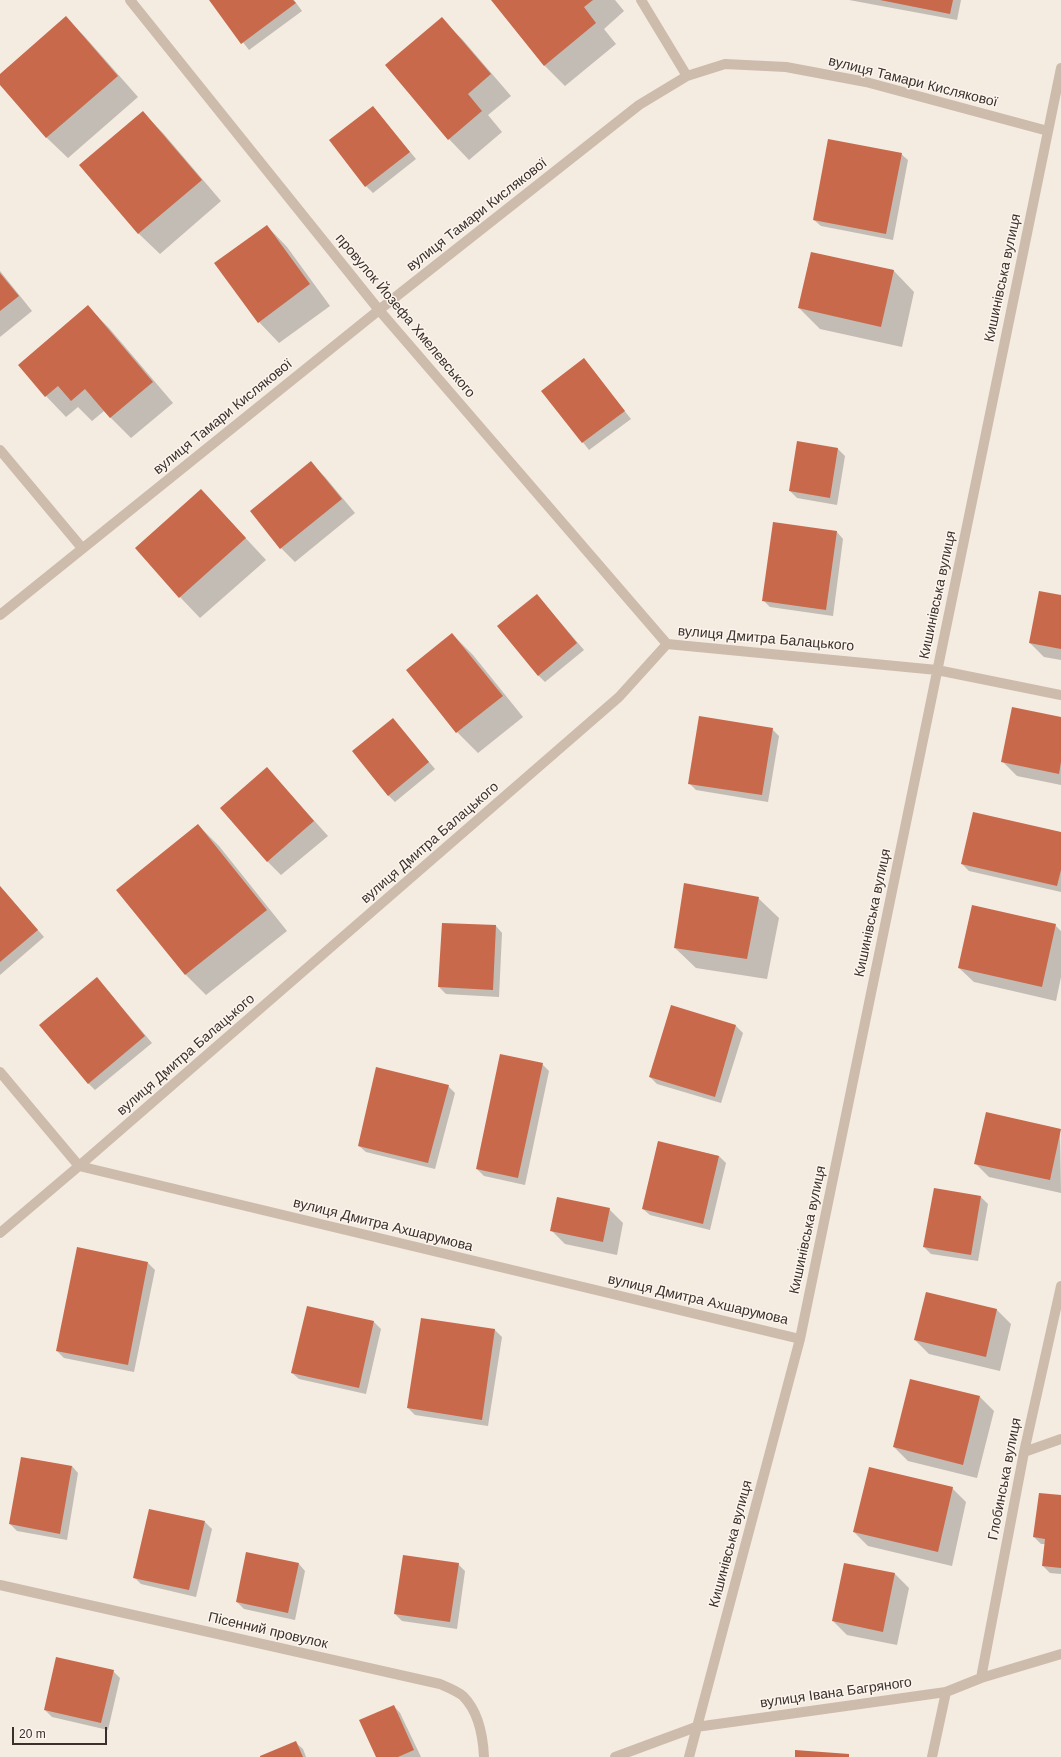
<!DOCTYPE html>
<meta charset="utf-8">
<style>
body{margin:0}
#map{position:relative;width:1061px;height:1757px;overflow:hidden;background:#f4ebe1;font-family:Helvetica,sans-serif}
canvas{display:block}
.scale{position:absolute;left:12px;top:1727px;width:95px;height:18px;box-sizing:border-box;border:2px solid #3b302b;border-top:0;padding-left:5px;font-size:12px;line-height:14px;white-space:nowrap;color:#3b302b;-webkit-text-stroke:3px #fbf5ee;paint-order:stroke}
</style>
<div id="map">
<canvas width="1061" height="1757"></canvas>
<div class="scale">20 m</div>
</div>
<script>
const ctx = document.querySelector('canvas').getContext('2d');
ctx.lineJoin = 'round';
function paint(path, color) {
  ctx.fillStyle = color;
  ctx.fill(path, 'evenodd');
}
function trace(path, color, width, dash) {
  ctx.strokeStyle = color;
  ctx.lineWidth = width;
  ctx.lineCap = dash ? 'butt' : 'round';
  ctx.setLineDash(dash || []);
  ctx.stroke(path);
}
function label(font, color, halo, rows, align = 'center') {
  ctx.font = font + ' Helvetica,sans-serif';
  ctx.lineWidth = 3;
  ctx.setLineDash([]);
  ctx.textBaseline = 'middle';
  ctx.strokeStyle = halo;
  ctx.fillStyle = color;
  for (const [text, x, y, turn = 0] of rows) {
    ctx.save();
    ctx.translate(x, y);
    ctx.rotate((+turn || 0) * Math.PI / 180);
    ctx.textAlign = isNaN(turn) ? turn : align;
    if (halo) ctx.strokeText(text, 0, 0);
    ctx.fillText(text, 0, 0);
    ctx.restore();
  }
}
paint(new Path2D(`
 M210 0H294L302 11 249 50Z
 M492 0H615L624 11 604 29 616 44 565 86 544 65Z
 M849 0H961L957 20Z
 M66 17 86 38 138 97 68 158 47 138 0 83V75Z
 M441 19 462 39 511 96 488 115 502 132 469 160 449 139Z
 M373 107 416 159 373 193 366 186Z
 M142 112 163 133 221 201 160 254 139 234 81 165Z
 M901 154 908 160 893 240 821 226 814 220Z
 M267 226 287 247 330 306 279 343 259 322Z
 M811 253 894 271 914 292 902 347 820 329 799 308Z
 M0 271 32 311 0 337Z
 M88 307 109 328 173 403 131 438 104 411 92 421 78 407 66 417 46 396 19 365Z
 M584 360 631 419 589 450 543 391Z
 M798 443 838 449 845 456 837 505 797 498 790 491Z
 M311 463 325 477 355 513 295 562 281 548Z
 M201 490 266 560 200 618 180 597Z
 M837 532 843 539 833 616 770 607 763 600Z
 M537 595 584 650 545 682 538 675Z
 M1061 596V660L1044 657 1030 643Z
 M452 634 473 655 523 717 478 753 457 732 407 670Z
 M1061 718V785L1017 776 1003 762Z
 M393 719 435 769 395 802 388 795Z
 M772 729 779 736 768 802 696 790 689 783Z
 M267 768 328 836 281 875 267 861Z
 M198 825 219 846 287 931 206 995 186 975 118 890Z
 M1061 833V892L969 871 962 864Z
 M0 886 44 937 0 975Z
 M758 898 779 918 767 979 696 968 675 948Z
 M1055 925 1061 931V977L1056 1001 974 982 959 968Z
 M496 926 502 933 499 997 446 994 439 987Z
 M103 985 152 1043 95 1090 88 1083Z
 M671 1007 736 1026 743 1033 721 1103 657 1084 650 1077Z
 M542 1064 549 1071 525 1185 484 1176 477 1169Z
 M448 1086 455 1093 435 1169 366 1152 359 1146Z
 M1060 1130 1061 1193 989 1177 975 1163Z
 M658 1142 719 1156 726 1163 710 1230 650 1215 643 1209Z
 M981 1197 988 1204 978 1261 931 1254 924 1247Z
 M609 1209 623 1223 617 1255 565 1244 551 1230Z
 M148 1263 155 1270 134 1372 64 1358 57 1351Z
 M926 1293 997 1310 1011 1324 1000 1371 929 1354 915 1340Z
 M374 1322 381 1329 366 1394 299 1379 292 1373Z
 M495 1330 502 1337 488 1426 415 1415 408 1408Z
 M980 1397 994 1411 977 1478 908 1461 894 1447Z
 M72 1466 78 1473 67 1540 17 1531 10 1524Z
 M952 1488 966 1502 952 1566 868 1546 854 1532Z
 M1061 1496V1574L1050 1573 1043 1566 1046 1544H1041L1034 1537Z
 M205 1522 212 1529 196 1597 141 1584 134 1577Z
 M299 1564 305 1571 295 1620 244 1609 237 1602Z
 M458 1564 465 1571 457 1629 402 1621 395 1614Z
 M845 1564 895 1574 909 1588 897 1645 847 1635 833 1621Z
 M113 1671 120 1678 108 1730 52 1717 45 1710Z
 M394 1706 400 1713 421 1757H378Z
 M296 1743 303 1749 306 1757H261Z`), '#0003');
paint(new Path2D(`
 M209 0H293L296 3 241 44Z
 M491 0H593L584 7 596 23 544 66Z
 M880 0H953L950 14Z
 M66 16 118 76 46 138 0 85V74Z
 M442 17 491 74 468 94 482 111 448 140 385 65Z
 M373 106 410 152 365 187 329 140Z
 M143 111 202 180 138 234 79 165Z
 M828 139 902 153 886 234 813 220Z
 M267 225 310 284 258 323 214 263Z
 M811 252 894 270 881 327 798 308Z
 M0 273 19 296 0 311Z
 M88 305 153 382 110 418 85 389 71 401 58 386 45 397 18 365Z
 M584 358 625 411 582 443 541 391Z
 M797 441 838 448 830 498 789 491Z
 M311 461 342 499 280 549 250 511Z
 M201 489 246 538 179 598 135 548Z
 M773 522 837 531 826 610 762 601Z
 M1039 591 1061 595V649L1029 643Z
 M537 594 577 643 538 676 497 626Z
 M452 633 503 696 456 733 406 670Z
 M1012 707 1061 717V762L1059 774 1001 762Z
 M699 716 773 728 762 795 688 784Z
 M393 718 429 762 388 796 352 751Z
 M267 767 314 821 267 862 220 808Z
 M973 812 1061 832V870L1057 886 961 864Z
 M198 824 267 910 185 975 116 890Z
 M684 883 759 897 747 959 674 948Z
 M0 886 38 930 0 962Z
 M972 905 1056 924 1042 987 958 968Z
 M442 923 496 925 493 990 438 987Z
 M97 977 145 1036 88 1084 39 1025Z
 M671 1005 736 1025 715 1097 649 1077Z
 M500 1054 543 1063 518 1178 476 1169Z
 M376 1067 449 1085 428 1163 358 1146Z
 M986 1112 1061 1129 1050 1180 974 1164Z
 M658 1141 719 1156 703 1224 642 1209Z
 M934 1188 981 1196 971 1255 923 1247Z
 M557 1197 610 1208 603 1242 550 1231Z
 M77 1247 148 1262 128 1365 56 1351Z
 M926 1292 997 1309 986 1357 914 1340Z
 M307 1306 374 1321 359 1388 291 1373Z
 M421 1318 495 1329 482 1420 407 1408Z
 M910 1379 980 1396 963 1465 893 1447Z
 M21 1457 72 1466 60 1534 9 1524Z
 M869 1467 953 1487 938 1552 853 1532Z
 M1039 1493 1061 1495V1568L1042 1566 1045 1539 1033 1537Z
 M149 1509 205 1521 189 1590 133 1578Z
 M246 1552 299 1563 288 1613 236 1602Z
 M403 1555 459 1563 450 1622 394 1614Z
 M844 1563 895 1573 883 1632 832 1621Z
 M56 1657 114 1670 101 1723 44 1710Z
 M394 1705 414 1750 398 1757H376L359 1720Z
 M296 1741 303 1757H260V1756Z
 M795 1750 849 1754V1757H795Z`), '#c8694b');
trace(new Path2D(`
 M130 0 379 310 667 644
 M641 0 687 76
 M0 450 82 548
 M0 615 379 310 639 105 687 76 725 64 786 67 866 82 1048 131
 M0 1072 79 1166 800 1339
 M0 1233 79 1166 619 697 667 644 937 670 1061 695
 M1024 1452 1061 1439
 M0 1585 440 1684C447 1687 457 1691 463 1696 479 1712 483 1735 484 1757
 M981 1678 1024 1452 1061 1286
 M615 1757 696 1727 946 1692 981 1678 1061 1654
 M689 1757 800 1339 1061 68
 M932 1757 946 1692`), '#cdbbac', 10);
label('14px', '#3b302b', '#fbf5ee', [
 ["вулиця Тамари Кислякової",913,82,14],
 ["вулиця Тамари Кислякової",477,215,-38],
 ["Кишинівська вулиця",1003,278,-78],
 ["провулок Йозефа Хмелевського",405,316,50],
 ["вулиця Тамари Кислякової",223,417,-39],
 ["Кишинівська вулиця",938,595,-78],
 ["вулиця Дмитра Балацького",766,639,5],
 ["вулиця Дмитра Балацького",430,843,-41],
 ["Кишинівська вулиця",873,913,-78],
 ["вулиця Дмитра Балацького",186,1055,-41],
 ["вулиця Дмитра Ахшарумова",383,1225,14],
 ["Кишинівська вулиця",808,1230,-78],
 ["вулиця Дмитра Ахшарумова",698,1300,13],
 ["Глобинська вулиця",1005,1479,-79],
 ["Кишинівська вулиця",731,1544,-75],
 ["Пісенний провулок",268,1631,13],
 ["вулиця Івана Багряного",836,1693,-8]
]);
</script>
